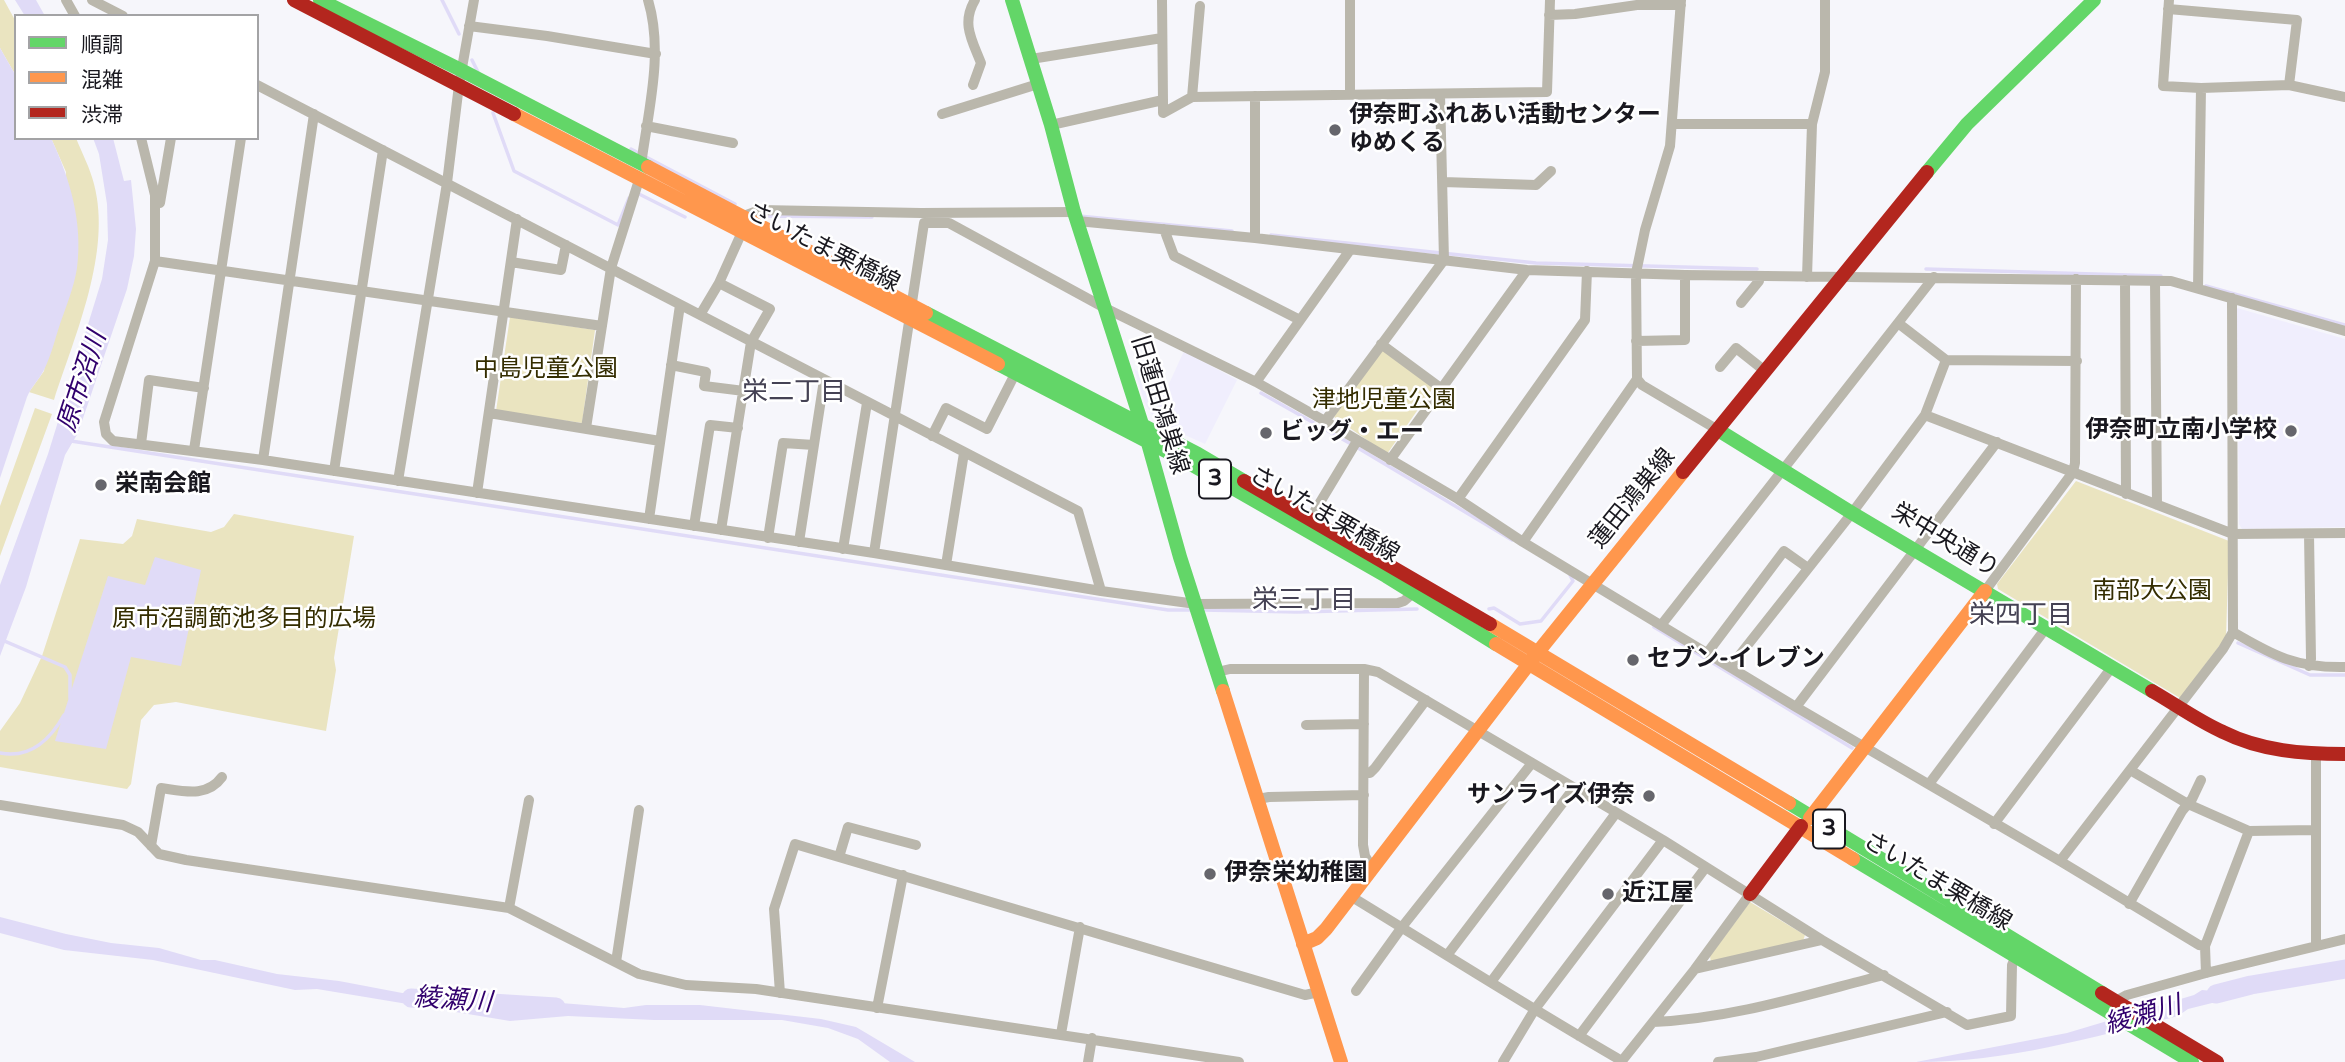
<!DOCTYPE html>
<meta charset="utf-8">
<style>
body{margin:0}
#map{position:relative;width:2345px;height:1062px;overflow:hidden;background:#f6f6fb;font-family:"Varela Round","Noto Sans JP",sans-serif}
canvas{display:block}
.legend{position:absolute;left:14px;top:14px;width:245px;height:126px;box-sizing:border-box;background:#fff;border:2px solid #a3a3a5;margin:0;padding:9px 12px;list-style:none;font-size:21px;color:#19181f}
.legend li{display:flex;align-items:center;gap:14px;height:35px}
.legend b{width:35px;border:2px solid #a3a3a5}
</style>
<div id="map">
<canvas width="2345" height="1062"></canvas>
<ul class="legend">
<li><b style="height:9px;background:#63d668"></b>順調</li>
<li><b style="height:9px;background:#ff974d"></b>混雑</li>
<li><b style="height:9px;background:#b3261e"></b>渋滞</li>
</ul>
</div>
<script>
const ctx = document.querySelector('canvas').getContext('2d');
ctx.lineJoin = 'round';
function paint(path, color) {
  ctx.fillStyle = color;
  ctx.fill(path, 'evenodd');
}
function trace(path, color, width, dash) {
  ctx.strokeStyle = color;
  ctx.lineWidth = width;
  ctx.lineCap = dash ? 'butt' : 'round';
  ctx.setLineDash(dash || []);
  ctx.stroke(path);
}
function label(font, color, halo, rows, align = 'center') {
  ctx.font = font + ' "Varela Round","Noto Sans JP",sans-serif';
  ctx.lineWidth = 5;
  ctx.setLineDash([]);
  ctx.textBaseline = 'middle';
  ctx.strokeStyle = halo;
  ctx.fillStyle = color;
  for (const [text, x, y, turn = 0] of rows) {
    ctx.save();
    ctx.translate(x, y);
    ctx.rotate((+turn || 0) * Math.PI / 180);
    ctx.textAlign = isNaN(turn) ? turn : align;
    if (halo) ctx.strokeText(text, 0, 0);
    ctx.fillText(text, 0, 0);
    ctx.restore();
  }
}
paint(new Path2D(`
 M2237 308 2345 339V527L2242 529 2239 524Z
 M1184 351 1237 380 1205 444 1158 423 1145 404 1134 369 1167 388Z`), '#f0eefd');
paint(new Path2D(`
 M0 0H4L16 22V76L0 48Z
 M51 138H76C82 153 90 168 94 184 112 252 75 335 54 400L29 392 44 371 66 172Z
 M510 317 595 330 582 423 496 411Z
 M1382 348 1435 385 1387 454 1334 417Z
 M35 408 52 414 0 556V506Z
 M2076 481 2229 541 2226 637 2180 698 1998 589 1997 584Z
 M234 514 354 536 334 658 336 670 326 731 176 702 154 705 141 720 131 784 127 789 0 767V731L20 703 42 656 80 539 123 544 132 536 137 519 211 532 224 527Z
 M1750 902 1805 935 1803 941 1711 963 1710 956Z`), '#eae4c0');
paint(new Path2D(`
 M15 0H36L45 16H25Z
 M0 48 16 76V138H51C70 179 83 222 77 268 74 287 66 307 60 324 55 339 51 356 44 370 39 380 31 387 27 397L0 478Z
 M93 138H113L124 181 131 180 136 229 134 256 127 289 78 433 65 455 26 587 0 656V585L48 454 102 279 108 240 107 204 99 154Z
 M155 557 201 570 181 666 131 657 106 749 55 741 108 576 145 585Z
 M0 917 66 934 111 943 159 948 201 960H215L277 974 339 981 455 1003 488 1005 561 1003 624 1008 646 1005H700L821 1019 856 1027 915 1062H890L858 1039 828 1028 782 1020H654L568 1016 510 1021 317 989 295 990 153 960 64 950 0 933Z
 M2239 985 2244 995 2188 1009 2178 1016C2089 1038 2008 1062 1916 1062L2067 1033 2194 995 2202 990 2213 991Z`), '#e0dbf7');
trace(new Path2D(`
 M442 0 459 34
 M472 60 478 72
 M493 113 514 171 618 225 629 198
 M631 149 735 204
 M637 193 685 217
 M758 216 872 217
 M1079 216 1232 231
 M1271 235 1536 263 1757 269
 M1926 269 2161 276
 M2206 286 2345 325
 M1261 393 1351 444
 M71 441 1168 610H1192
 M1358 448 1512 540
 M1489 609 1494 608 1520 624 1541 621 1573 581 1570 575
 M1203 610 1297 612 1417 609
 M1654 627 1852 748
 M0 639 65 667 70 675V698
 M2238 643 2310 675H2345
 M0 753C30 759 50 740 64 715`), '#e0dbf7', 3.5);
trace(new Path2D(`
 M2216 994 2251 985 2345 969
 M411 998 556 1007`), '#e0dbf7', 19);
trace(new Path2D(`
 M66 0 75 16
 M92 0 123 16
 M1162 0 1163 100
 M2169 0 2163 86 2201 88 2289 85 2345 97
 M2168 9 2297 20 2289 85
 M1549 15 1575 14 1637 5H1681
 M469 26 547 36 656 54
 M1031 59 1162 38
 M257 85 1078 511 1101 591
 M973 85 981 63C972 40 961 23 975 0
 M1350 94V0
 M1192 97 1200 6
 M942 114 1038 84
 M1673 124H1812
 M1051 125 1163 100V113L1192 97 1547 92 1550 0
 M646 126 733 143
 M141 138 155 195V261L104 422 106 434 113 441 263 460 874 553 1101 591 1196 604 1398 603 1404 601 1412 594
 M641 165C648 111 664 53 648 0
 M1443 182 1536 185 1551 171
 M160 203 171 138
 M741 217 760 210 921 213 1074 212
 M1077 221 1255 238 1527 270 1685 275 2171 281 2345 331
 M1164 229 1174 256 1300 320
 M1255 238V96
 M155 261 602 326
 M511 262 561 270 566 245
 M1807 277 1812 124 1825 72V0
 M2125 280 2126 494
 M2155 281 2157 505
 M719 283 742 232
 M2198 288 2201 88
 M1741 303 1759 281V276
 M700 315 719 283 770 309 751 342 721 530
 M1898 323 1946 360 2077 361
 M1636 341 1685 340V275
 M1381 344 1442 389
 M671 365 706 372 704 386 744 391
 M1720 367 1736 348 1765 371
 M1637 379 1642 385 1718 430
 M1256 382 1350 250
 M489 413 660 441
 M1925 415 2233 534 2345 533
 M1325 421 1444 260 1440 94
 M586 428 611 268 639 180
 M932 436 946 408 987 429 1017 370
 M141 444 149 380 204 388
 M194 450 241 138
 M263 460 314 114
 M1390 460 1527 270
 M334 471 383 150
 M398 481 447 183 459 85 474 0
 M477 493 517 219
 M1458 499 1585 320 1587 271
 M649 519 680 305
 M1310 519 1357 441
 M694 526 710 425 738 428
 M768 538 783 443 814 445
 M799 542 824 380
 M1523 542 1637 379 1636 273 1645 230 1670 146 1681 0
 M843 549 867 403
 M874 553 924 223H949L1105 308 1256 382 1325 421 1458 499 1523 542 1796 707 2060 861 2199 945 2205 946
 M946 565 964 453
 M1985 591 2073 472 2075 463 2076 279
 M1662 624 1934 277
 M2233 632C2274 656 2296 668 2345 667
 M1708 652 1784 551 1808 568
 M1731 666 1852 513 1925 415 1946 360
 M2309 666 2311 659 2309 534
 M1364 669 1363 845 1365 856 1373 869
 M1217 672 1230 669H1364L1378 672 1663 840 1822 940 1967 1025 2011 1016 2012 965 2016 956
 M1796 707 1997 442
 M1306 725 1364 724
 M2316 754V946
 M2130 770 2188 804 2249 831 2315 830
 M1364 773H1370L1375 768 1426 700
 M1929 784 2046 628
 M1258 799 1269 797 1364 795
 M0 805 123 825 138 832 159 854 186 860 509 908 639 974 686 985 756 989 1239 1062
 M1994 824 2112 667
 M151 846 161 788C183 791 207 798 222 777
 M839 857 848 827 916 845
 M2060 861 2223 649 2233 632 2232 298
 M1352 897C1442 952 1530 1008 1622 1061
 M2129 904 2182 811 2192 799 2201 780
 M509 908 529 800
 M1448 954 1574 788
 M616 962 639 810
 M1695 969 1822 940
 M2206 973 2205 946 2249 831
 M1491 982 1616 813
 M1356 991 1402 927 1532 763
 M780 993 774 909 795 844 1305 995 1319 992
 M2114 1002 2127 995 2206 973 2345 939
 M877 1008 903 875
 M1653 1022C1731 1019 1809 994 1884 975
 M1061 1034 1080 927
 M1579 1036 1706 867
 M1088 1062 1092 1038
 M1503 1062 1535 1009 1663 840
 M1621 1062 1695 969 1750 894
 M1718 1062 1756 1057 1947 1012`), '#bab7ac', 10);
trace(new Path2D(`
 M320 0 461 70 648 167
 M1012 0 1051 125 1074 212 1148 443 1180 557 1223 691
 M1927 172 1967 124 2094 0
 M926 313 1198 454 1244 481
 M998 364 1187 462 1386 576 1496 644
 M1718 430 1852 513 2152 691
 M1789 803 2102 993
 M1853 859 2192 1062`), '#63d668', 14);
trace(new Path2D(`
 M514 114 998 364
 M648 167 926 313
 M1490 624 1789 803
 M1496 644 1853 859
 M1223 691 1341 1062
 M1810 818 1985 591
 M1303 944 1317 938 1326 929 1538 652 1683 472`), '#ff974d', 14);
trace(new Path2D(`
 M294 0 514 114
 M1683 472 1927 172
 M1244 481 1490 624
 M2152 691C2175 704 2198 721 2223 732 2261 751 2303 754 2345 754
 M1750 894 1801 826
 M2102 993 2217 1062`), '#b3261e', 14);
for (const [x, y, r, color] of [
 [1335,130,7,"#66666c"],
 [2291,431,7,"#66666c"],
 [1266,433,7,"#66666c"],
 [101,485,7,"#66666c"],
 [1633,660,7,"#66666c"],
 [1649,796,7,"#66666c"],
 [1210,874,7,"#66666c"],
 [1608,894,7,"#66666c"]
]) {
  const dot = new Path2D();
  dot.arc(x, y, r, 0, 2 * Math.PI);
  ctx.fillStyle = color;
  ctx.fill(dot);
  trace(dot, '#fff', 2.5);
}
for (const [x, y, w] of [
 [1215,479,32],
 [1829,829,32]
]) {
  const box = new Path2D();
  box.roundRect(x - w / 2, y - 19.5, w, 39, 5);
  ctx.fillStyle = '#fff';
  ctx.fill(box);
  trace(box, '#19181f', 2);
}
label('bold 23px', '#19181f', null, [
 ["3",1215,479],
 ["3",1829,829]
]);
label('bold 24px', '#19181f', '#fff', [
 ["伊奈町ふれあい活動センター",1349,116],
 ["ゆめくる",1349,144],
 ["伊奈町立南小学校",2277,431,"right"],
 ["ビッグ・エー",1280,433],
 ["栄南会館",115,485],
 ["セブン-イレブン",1647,660],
 ["サンライズ伊奈",1635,796,"right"],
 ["伊奈栄幼稚園",1224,874],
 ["近江屋",1622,894]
], 'left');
label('24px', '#19181f', '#fff', [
 ["さいたま栗橋線",823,248,27],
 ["旧蓮田鴻巣線",1159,405,73],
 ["蓮田鴻巣線",1633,499,-51],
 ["さいたま栗橋線",1324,515,30],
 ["栄中央通り",1945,541,31],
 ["さいたま栗橋線",1937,882,31]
]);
label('24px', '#342d00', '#fff', [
 ["中島児童公園",546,370],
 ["津地児童公園",1384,401],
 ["南部大公園",2152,592],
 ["原市沼調節池多目的広場",244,620]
]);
label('italic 26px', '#31006d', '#fff', [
 ["原市沼川",83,382,-72],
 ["綾瀬川",453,1001,4],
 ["綾瀬川",2143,1016,-16]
]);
label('26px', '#454254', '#fff', [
 ["栄二丁目",794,393],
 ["栄三丁目",1304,601],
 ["栄四丁目",2021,616]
]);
</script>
